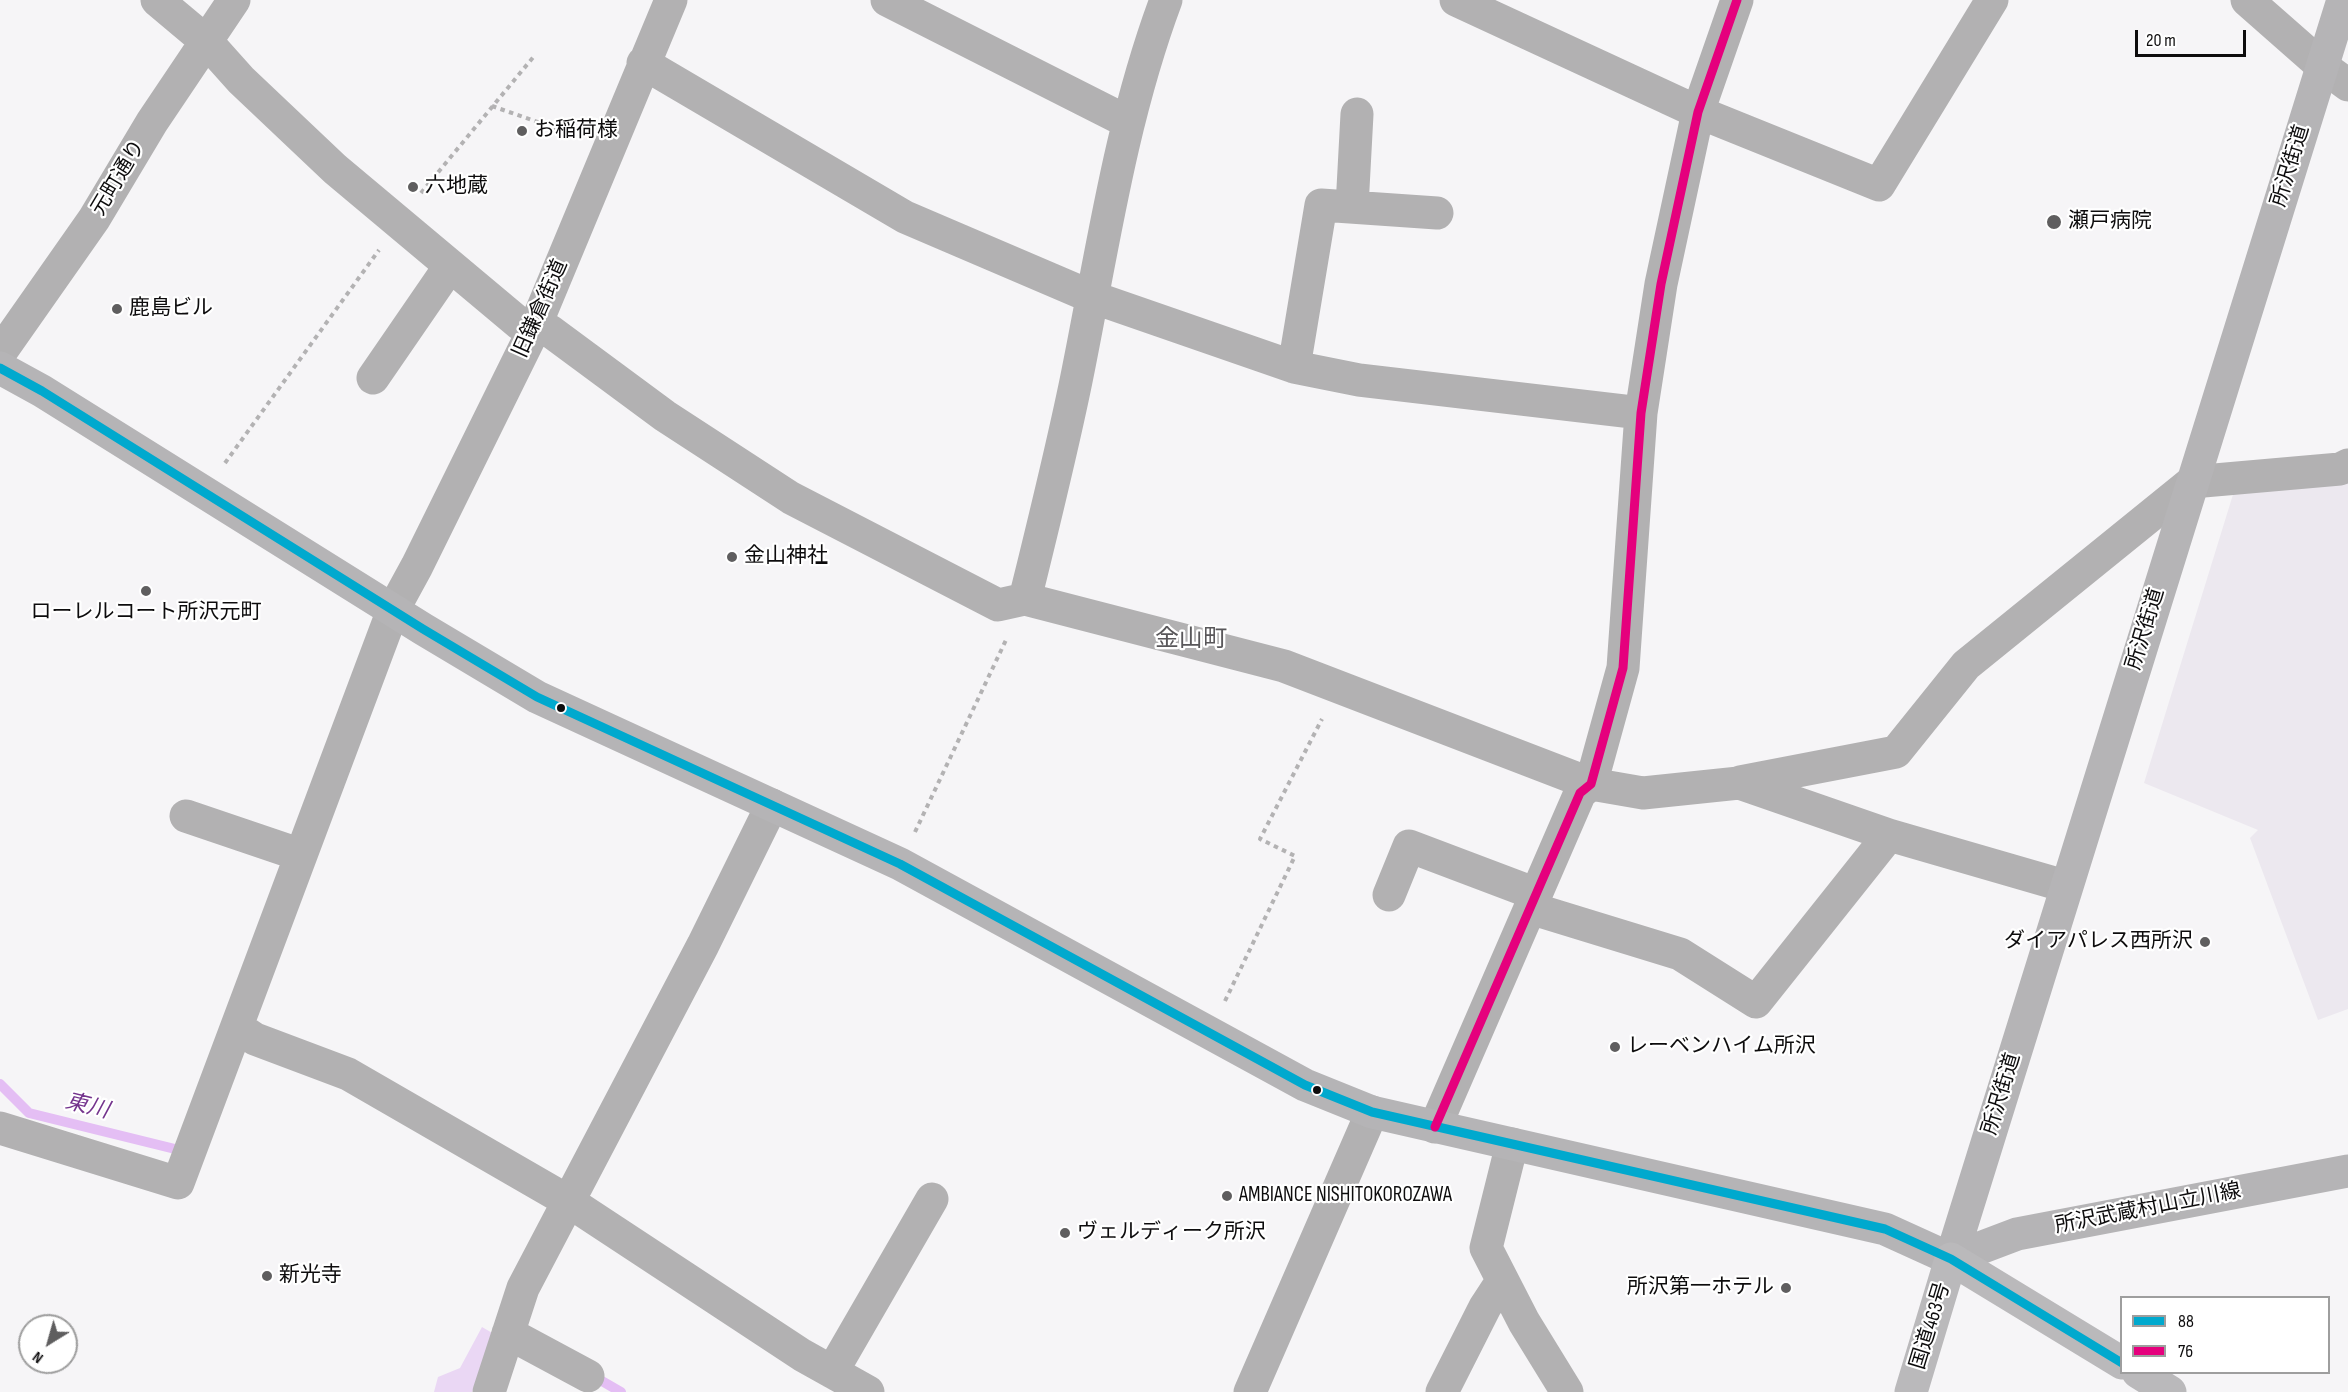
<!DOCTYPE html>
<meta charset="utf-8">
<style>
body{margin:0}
#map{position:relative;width:2348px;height:1392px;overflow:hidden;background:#f6f5f7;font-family:"Sofia Sans Condensed",sans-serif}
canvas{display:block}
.legend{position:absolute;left:2120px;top:1296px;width:210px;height:78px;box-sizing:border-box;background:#fff;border:2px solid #9e9e9e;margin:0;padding:8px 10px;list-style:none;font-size:18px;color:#0d0c0d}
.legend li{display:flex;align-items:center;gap:12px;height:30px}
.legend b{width:30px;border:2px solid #9e9e9e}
.north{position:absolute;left:18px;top:1314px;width:60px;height:60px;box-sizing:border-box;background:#fff;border:2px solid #9e9e9e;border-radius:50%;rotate:217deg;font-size:16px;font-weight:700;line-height:24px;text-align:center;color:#0d0c0d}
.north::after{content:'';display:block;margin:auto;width:21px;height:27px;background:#5f5e5f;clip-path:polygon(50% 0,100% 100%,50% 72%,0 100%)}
.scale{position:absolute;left:2135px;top:30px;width:111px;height:27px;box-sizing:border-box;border:3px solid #0d0c0d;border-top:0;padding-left:8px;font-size:18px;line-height:21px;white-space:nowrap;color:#0d0c0d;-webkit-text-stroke:4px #fff;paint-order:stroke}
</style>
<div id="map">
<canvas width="2348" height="1392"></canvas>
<ul class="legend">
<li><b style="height:8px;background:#00a9ce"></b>88</li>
<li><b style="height:8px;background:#e5007d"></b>76</li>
</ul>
<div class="north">N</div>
<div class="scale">20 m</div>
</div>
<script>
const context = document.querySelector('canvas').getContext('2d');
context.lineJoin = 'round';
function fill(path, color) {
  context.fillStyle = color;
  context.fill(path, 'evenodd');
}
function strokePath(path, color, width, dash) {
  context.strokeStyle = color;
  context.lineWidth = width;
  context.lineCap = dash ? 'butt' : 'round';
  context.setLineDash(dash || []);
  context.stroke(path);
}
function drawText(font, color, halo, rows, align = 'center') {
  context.font = font + ' "Sofia Sans Condensed","Noto Sans JP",sans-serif';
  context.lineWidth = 4.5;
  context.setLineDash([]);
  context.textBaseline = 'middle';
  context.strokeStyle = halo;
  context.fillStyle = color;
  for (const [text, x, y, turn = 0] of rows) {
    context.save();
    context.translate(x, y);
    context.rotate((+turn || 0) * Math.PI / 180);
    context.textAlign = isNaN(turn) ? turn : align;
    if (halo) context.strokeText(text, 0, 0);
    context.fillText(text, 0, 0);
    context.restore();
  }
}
fill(new Path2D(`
 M 2348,476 L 2348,1009 L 2318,1020 L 2250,838 L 2258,830 L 2144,783 L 2235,488 Z`), '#ece8ef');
fill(new Path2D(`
 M 482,1327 L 494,1334 L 472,1392 L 434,1392 L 438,1377 L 460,1368 Z`), '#ead7f4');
strokePath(new Path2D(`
 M 0,1084 L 29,1113 L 175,1149
 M 595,1377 L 621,1392`), '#e4bef4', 10);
strokePath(new Path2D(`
 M 492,106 L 577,136
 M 421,193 L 535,55
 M 225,463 L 379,250
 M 915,832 L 1006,640
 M 1225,1001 L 1295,856 L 1260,839 L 1322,719`), '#b3b2b3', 4, [4.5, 4.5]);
strokePath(new Path2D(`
 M 157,0 L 207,42 L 241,80 L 335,169 L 520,324 L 550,331 L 665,416 L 791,498 L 998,605 L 1025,599 L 1284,666 L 1591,784 L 1643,793 L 1739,783 L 1889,835 L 2065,886
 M 887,0 L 1128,122
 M 1456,0 L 1698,112 L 1879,185 L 1992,0
 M 2247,0 L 2322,66 L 2348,85
 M 643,63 L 905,217 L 1092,297 L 1294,367 L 1359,380 L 1641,413
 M 1352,207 L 1357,114
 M 0,353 L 94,219 L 152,122 L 234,0
 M 1294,367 L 1321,205 L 1437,213
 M 373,378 L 450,266
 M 1025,599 C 1043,526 1061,454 1076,381 C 1102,253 1120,123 1166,0
 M 1740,782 L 1896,752 L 1966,665 L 2192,482 L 2340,469 L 2348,465
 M 186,816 L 301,855
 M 1389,895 L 1409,846 L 1536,894
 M 1530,908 L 1680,954 L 1756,1002 L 1889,835
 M 237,1027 L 255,1039 L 348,1074 L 568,1201 L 802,1355 L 868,1392
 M 1435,1127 L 1580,793 L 1591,784 L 1623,668 L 1641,413 L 1661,284 L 1698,112 L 1737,0
 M 0,1128 L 178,1183 L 393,610 L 417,566 L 534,329 L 671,0
 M 1512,1144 L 1486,1248 L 1524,1322 L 1567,1392
 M 508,1333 L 588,1376
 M 832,1372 L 932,1199
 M 489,1392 L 523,1288 L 703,945 L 772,805
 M 1250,1392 L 1372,1112
 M 1442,1392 L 1485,1307 L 1502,1281`), '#b2b1b2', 33);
strokePath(new Path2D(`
 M 0,368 L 42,391 L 423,629 L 537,697 L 900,864 L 1305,1085 L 1372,1112 L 1885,1229 L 1951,1259
 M 1951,1259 L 2343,0
 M 1951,1259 L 2017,1234 L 2348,1171`), '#b5b4b6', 33);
strokePath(new Path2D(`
 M 2138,1372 L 2170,1392
 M 1911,1392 L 1951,1259 L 2122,1363`), '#bab9bb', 33);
strokePath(new Path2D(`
 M 0,368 L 42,391 L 423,629 L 537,697 L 900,864 L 1305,1085 L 1372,1112 L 1885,1229 L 1951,1259 L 2122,1363`), '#00a9ce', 9);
strokePath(new Path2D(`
 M 1435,1127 L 1580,793 L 1591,784 L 1623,668 L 1641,413 L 1661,284 L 1698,112 L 1737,0`), '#e5007d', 9);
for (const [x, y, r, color] of [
 [522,131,6,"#5f5e5f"],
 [413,187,6,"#5f5e5f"],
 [2054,222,8,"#5f5e5f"],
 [117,309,6,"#5f5e5f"],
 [732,557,6,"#5f5e5f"],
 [146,591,6,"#5f5e5f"],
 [561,708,5,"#0d0c0d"],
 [2205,942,6,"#5f5e5f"],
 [1615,1047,6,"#5f5e5f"],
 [1317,1090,5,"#0d0c0d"],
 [1227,1196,6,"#5f5e5f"],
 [1065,1233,6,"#5f5e5f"],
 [267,1276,6,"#5f5e5f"],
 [1786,1288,6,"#5f5e5f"]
]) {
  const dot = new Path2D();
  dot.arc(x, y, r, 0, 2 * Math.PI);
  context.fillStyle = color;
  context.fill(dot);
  strokePath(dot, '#fff', 2);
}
drawText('21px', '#0d0c0d', '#fff', [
 ["お稲荷様",534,131],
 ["六地蔵",425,187],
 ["瀬戸病院",2068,222],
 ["鹿島ビル",129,309],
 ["金山神社",744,557],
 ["ローレルコート所沢元町",146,613,"center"],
 ["ダイアパレス西所沢",2193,942,"right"],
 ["レーベンハイム所沢",1627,1047],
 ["AMBIANCE NISHITOKOROZAWA",1239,1196],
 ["ヴェルディーク所沢",1077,1233],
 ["新光寺",279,1276],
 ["所沢第一ホテル",1774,1288,"right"]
], 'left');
drawText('21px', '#0d0c0d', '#fff', [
 ["所沢街道",2291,166,-73],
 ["元町通り",119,178,-59],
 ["旧鎌倉街道",541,309,-66],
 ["所沢街道",2146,629,-73],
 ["所沢街道",2002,1094,-73],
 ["所沢武蔵村山立川線",2148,1209,-11],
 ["国道463号",1931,1326,-73]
]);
drawText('italic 22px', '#74348d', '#fff', [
 ["東川",87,1107,14]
]);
drawText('24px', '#59575a', '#fff', [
 ["金山町",1191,640]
]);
</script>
